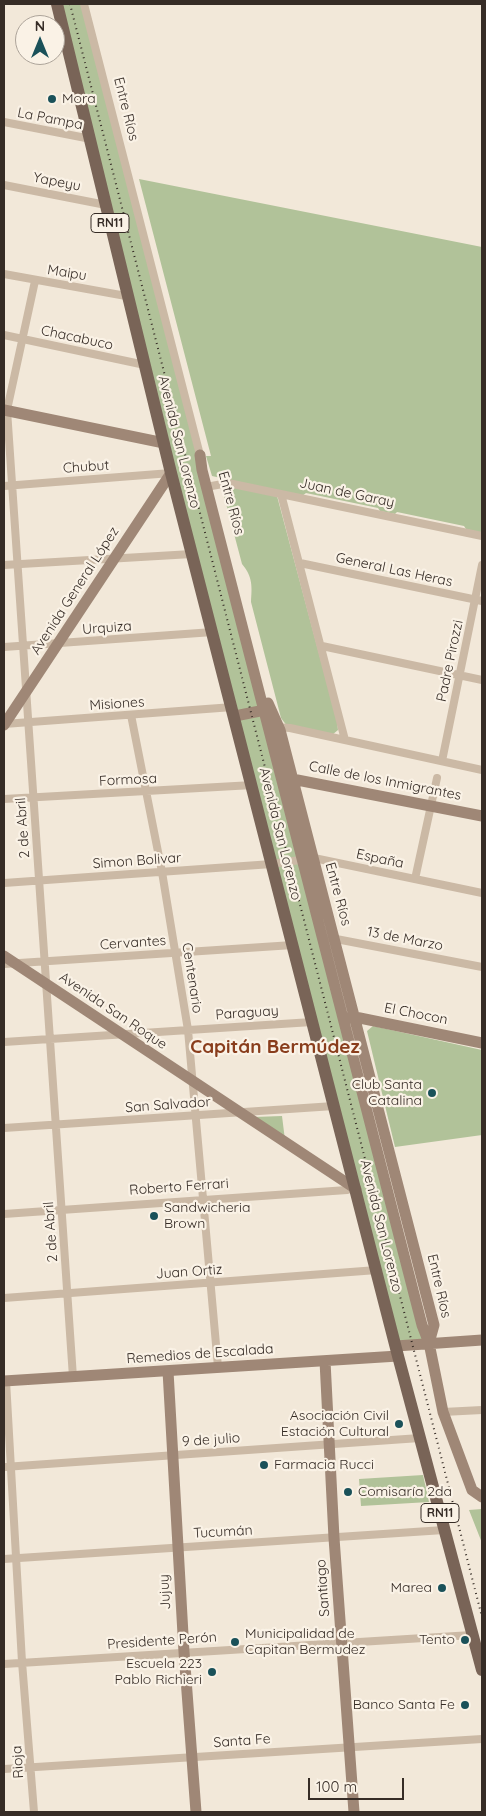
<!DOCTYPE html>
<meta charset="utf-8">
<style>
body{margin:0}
#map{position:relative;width:486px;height:1816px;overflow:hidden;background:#f2e8d9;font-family:Quicksand,sans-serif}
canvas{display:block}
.frame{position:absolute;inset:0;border:5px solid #362c26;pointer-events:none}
.north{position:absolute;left:15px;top:15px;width:50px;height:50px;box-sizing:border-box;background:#faf2e6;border:1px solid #aca399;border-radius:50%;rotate:0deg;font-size:14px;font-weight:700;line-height:20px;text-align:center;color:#362c26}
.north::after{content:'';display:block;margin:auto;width:18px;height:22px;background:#1a5159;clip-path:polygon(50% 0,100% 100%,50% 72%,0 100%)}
.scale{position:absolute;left:308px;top:1778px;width:96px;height:22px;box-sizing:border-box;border:2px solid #362c26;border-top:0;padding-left:6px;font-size:15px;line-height:18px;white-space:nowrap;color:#362c26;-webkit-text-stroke:4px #faf2e6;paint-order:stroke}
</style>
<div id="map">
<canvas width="486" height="1816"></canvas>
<div class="frame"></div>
<div class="north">N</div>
<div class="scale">100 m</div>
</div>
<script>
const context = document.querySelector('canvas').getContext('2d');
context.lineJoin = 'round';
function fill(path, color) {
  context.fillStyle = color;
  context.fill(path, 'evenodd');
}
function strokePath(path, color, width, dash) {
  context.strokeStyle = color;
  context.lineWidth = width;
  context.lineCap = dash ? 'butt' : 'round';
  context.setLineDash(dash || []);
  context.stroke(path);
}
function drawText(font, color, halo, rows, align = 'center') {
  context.font = font + ' Quicksand,sans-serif';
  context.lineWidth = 4.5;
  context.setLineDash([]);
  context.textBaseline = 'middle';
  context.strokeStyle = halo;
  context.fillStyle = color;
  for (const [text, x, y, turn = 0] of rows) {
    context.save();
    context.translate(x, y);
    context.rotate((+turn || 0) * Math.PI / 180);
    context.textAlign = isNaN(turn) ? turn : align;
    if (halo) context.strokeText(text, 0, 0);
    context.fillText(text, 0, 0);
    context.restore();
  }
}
fill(new Path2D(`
 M 57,4 L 84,4 L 429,1343 L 396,1346 Z
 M 139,179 L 482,247 L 482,533 L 466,529 L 464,526 L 397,512 L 395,514 L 380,511 L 378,508 L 306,493 L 302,496 L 212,476 L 206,456 L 211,456 Z
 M 230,486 L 277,496 L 337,721 L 338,730 L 332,735 L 287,726 L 281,718 L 251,602 C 252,587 253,577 242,564 L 223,492 L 225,488 Z
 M 373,1026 L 482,1050 L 482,1135 L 395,1147 L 367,1031 Z
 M 282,1116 L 285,1140 L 254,1117 Z
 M 423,1475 L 429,1502 L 361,1506 L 359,1479 Z
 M 482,1509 L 482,1543 L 469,1510 Z`), '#b1c299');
strokePath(new Path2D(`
 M 84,4 L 200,455
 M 4,122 L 91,139
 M 4,185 L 106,205
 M 4,274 L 126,296
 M 35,281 L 7,410 L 73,1377
 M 4,335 L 145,365
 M 4,486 L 171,473
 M 206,487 L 228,483 L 482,536
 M 281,494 L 345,740
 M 300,563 L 482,601
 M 4,565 L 192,554
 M 322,646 L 482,680
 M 4,647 L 213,632
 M 131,715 L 162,872 L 188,1030 L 218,1367
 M 4,724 L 233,707
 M 276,727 L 290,728 L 482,770
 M 442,761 L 482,565
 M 4,799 L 253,785
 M 415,879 L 437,778
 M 4,883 L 272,864 L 314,858 L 482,893
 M 331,938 L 482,967
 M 4,964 L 293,945
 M 4,1042 L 312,1022
 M 4,1128 L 334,1106
 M 4,1214 L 347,1190
 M 4,1298 L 377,1270
 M 6,1381 L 22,1662 L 34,1812
 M 443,1412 L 482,1410
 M 4,1467 L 420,1438
 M 4,1559 L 444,1530
 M 4,1664 L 472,1635
 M 4,1769 L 482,1739`), '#cbb9a5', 8);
strokePath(new Path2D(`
 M 4,410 L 164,443
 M 200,455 L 202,470 L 422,1325 L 429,1343 L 443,1412 L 472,1490 L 482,1497
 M 268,703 L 280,730 L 434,1325 L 429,1343
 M 235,716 L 270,709
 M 4,725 L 171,473
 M 287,778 L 482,816
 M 4,956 L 356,1189
 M 348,1018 L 355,1017 L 482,1043
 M 396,1346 L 482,1340
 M 325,1361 L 334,1538 L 354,1812
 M 168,1371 L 184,1652 L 196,1812
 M 4,1381 L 398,1356`), '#9f8776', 11);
strokePath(new Path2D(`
 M 57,4 L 171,473 L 398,1356 L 482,1670`), '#796457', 12);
strokePath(new Path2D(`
 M 70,4 L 482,1617`), '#362c26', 2, [1, 4]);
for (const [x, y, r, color] of [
 [52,99,5,"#1a5159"],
 [432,1093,5,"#1a5159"],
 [154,1216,5,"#1a5159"],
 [399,1424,5,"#1a5159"],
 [264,1465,5,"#1a5159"],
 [348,1492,5,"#1a5159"],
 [442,1588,5,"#1a5159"],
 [465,1640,5,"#1a5159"],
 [235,1642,5,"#1a5159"],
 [212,1672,5,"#1a5159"],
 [465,1705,5,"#1a5159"]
]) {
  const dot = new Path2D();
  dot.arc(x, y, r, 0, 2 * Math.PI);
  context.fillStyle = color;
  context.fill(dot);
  strokePath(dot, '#faf2e6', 2);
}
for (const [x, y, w] of [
 [110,223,38],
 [440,1513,38]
]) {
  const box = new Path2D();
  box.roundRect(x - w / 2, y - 9.5, w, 19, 4);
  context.fillStyle = '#faf2e6';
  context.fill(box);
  strokePath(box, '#362c26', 1);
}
drawText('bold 12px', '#362c26', null, [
 ["RN11",110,223],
 ["RN11",440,1513]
]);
drawText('14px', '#362c26', '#faf2e6', [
 ["Mora",62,99,"left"],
 ["Club Santa",422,1085],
 ["Catalina",422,1101],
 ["Sandwicheria",164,1208,"left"],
 ["Brown",164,1224,"left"],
 ["Asociación Civil",389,1416],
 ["Estación Cultural",389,1432],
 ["Farmacia Rucci",274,1465,"left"],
 ["Comisaría 2da",358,1492,"left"],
 ["Marea",432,1588],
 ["Municipalidad de",245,1634,"left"],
 ["Capitan Bermudez",245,1650,"left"],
 ["Tento",455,1640],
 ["Escuela 223",202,1664],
 ["Pablo Richieri",202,1680],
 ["Banco Santa Fe",455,1705]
], 'right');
drawText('14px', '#362c26', '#faf2e6', [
 ["Entre Ríos",126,109,76],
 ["La Pampa",50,119,11],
 ["Yapeyu",57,182,11],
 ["Maipu",67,273,9],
 ["Chacabuco",77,338,12],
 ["Avenida San Lorenzo",179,442,76],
 ["Chubut",86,467,-4],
 ["Juan de Garay",347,493,12],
 ["Entre Ríos",231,503,75],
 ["General Las Heras",394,570,12],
 ["Avenida General López",75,591,-57],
 ["Urquiza",107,628,-4],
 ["Padre Pirozzi",450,661,-78],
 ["Misiones",117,704,-4],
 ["Formosa",128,780,-3],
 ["Calle de los Inmigrantes",385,781,11],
 ["2 de Abril",23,828,-94],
 ["Avenida San Lorenzo",280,834,76],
 ["España",380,859,12],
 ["Simon Bolivar",137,861,-4],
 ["Entre Ríos",338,894,75],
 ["13 de Marzo",405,939,11],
 ["Cervantes",133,943,-4],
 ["Centenario",192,978,81],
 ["Avenida San Roque",113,1011,34],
 ["Paraguay",247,1013,-4],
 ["El Chocon",416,1014,11],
 ["San Salvador",168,1105,-4],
 ["Roberto Ferrari",179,1187,-4],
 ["Avenida San Lorenzo",381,1226,76],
 ["2 de Abril",51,1232,-94],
 ["Juan Ortiz",189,1272,-4],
 ["Entre Ríos",439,1286,77],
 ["Remedios de Escalada",200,1354,-4],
 ["9 de julio",211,1440,-4],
 ["Tucumán",223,1532,-3],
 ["Santiago",323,1588,-94],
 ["Jujuy",165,1592,-93],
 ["Presidente Perón",162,1641,-4],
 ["Santa Fe",242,1741,-4],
 ["Rioja",18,1762,-94]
]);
drawText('bold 19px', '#893d1c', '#faf2e6', [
 ["Capitán Bermúdez",275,1047]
]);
</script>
